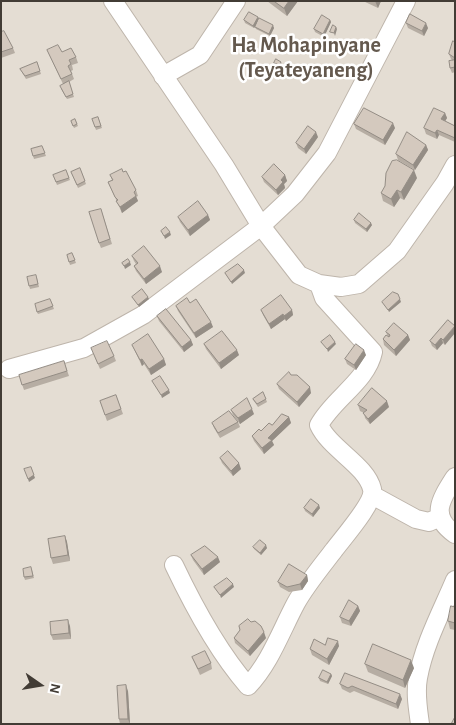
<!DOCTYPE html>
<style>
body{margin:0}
#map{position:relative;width:456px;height:725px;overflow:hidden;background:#f0ece5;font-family:"Alegreya Sans",sans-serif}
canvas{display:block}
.frame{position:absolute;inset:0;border:2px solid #423c35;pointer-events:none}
.north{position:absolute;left:15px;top:660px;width:50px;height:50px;-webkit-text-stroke:4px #fff;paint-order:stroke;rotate:103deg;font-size:14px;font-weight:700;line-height:20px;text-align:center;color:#423c35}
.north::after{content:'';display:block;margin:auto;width:18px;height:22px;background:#423c35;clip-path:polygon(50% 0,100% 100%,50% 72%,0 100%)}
</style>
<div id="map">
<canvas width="456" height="725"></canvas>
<div class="frame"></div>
<div class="north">N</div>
</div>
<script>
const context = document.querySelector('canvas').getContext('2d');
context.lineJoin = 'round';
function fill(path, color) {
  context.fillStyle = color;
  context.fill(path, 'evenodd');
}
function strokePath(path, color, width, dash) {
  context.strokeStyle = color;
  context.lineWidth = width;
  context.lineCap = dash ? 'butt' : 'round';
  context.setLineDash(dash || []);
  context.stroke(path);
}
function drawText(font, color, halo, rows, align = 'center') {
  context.font = font + ' "Alegreya Sans",sans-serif';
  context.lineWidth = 5;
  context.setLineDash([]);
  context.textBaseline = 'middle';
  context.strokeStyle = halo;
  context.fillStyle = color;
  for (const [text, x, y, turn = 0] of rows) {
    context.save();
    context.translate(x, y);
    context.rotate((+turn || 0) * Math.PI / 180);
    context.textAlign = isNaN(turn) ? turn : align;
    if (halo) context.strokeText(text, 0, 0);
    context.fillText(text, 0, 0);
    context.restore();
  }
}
fill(new Path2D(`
 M 1,1 L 455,1 L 455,724 L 1,724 Z`), '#e4ddd3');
const minor = new Path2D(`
 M 113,1 L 224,165 L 261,226 L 299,275 L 319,284 L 341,287 L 359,284 L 397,251 L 445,183 L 455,165
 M 163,76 L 200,55 L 236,1
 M 9,369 L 84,348 L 143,315 L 261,226 L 295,194 L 327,153 L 406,1
 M 455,477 C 441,499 429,516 455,534
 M 372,495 L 416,519 L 429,522 L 440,517
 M 174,565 C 193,605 219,653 248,686 C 270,663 281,631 296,603 C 306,585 321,567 334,550 C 342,539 375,502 372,489 C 366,465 330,449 319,425 C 333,399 367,381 373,352 L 324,298 L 319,284
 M 420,724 C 418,709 415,693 418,678 C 424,644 442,611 455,580`);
strokePath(minor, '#beb5ab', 20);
strokePath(minor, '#fff', 18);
fill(new Path2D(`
 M 267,1 L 298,1 L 287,16 Z
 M 363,1 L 381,1 L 378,8 Z
 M 259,19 L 274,28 L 270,36 L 256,29 L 255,27 L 254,28 L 245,23 L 244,20 Z
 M 330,20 L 331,22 L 324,37 L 315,32 L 314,29 Z
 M 406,23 L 428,28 L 424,36 L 408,28 Z
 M 1,32 L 13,48 L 15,53 L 1,58 Z
 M 455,42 L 455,72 L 452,73 L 450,68 L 452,60 L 451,59 L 449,54 Z
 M 47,50 L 62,52 L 76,57 L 78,63 L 72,65 L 73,70 L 71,71 L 74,79 L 69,82 L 74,97 L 67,99 L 61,89 L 63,84 Z
 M 37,62 L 41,74 L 26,79 L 20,69 Z
 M 281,62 L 282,64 L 280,68 L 275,65 L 274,63 Z
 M 445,113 L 447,118 L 445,121 L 455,126 L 455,142 L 439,135 L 437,139 L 426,134 L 424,128 Z
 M 98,117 L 102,128 L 96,130 L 92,119 Z
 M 75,119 L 78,126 L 74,128 L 71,121 Z
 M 354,124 L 395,128 L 385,145 L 356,129 Z
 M 318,137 L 306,154 L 298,148 L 296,143 Z
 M 426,145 L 428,150 L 415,170 L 398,160 L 396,154 Z
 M 42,146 L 46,156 L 34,159 L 31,149 Z
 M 80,168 L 86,184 L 78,188 L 71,172 Z
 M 66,170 L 70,180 L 57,185 L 53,175 Z
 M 110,175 L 136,190 L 138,196 L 136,197 L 138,201 L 122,213 L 108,182 L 112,180 Z
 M 285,175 L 287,181 L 284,184 L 285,188 L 278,195 L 264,182 L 262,177 Z
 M 417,178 L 404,200 L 400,198 L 394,207 L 383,201 L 381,193 Z
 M 101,209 L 112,244 L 101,248 L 99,243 Z
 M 208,215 L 210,220 L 190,236 L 180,222 L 178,217 Z
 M 354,220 L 372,225 L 367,232 L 355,223 Z
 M 72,253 L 76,263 L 70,265 L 67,255 Z
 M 132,256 L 162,272 L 146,284 L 136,271 L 134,266 L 136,264 L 134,261 Z
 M 27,277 L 37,278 L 39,287 L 30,289 Z
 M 50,299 L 54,309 L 38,314 L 37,312 Z
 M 190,303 L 213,327 L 196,338 L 178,311 L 176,306 Z
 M 261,310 L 292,310 L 293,315 L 286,321 L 285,319 L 271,329 L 263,315 Z
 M 157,316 L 191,340 L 193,345 L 184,352 L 159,321 Z
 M 448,320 L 445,345 L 443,343 L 437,350 L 432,346 L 430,341 Z
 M 386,332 L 408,335 L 410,340 L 396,356 L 384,345 L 383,339 L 388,337 Z
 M 204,344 L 239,355 L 221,369 L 206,349 Z
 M 132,345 L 164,359 L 166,365 L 151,375 L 144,364 L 142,366 Z
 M 91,348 L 114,356 L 116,361 L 100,369 Z
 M 366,355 L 356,370 L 347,364 L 345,359 Z
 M 64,361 L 69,376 L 24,390 L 19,375 Z
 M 291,375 L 311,393 L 299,407 L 279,389 L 277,384 Z
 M 263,392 L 267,402 L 258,407 L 254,401 L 253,399 Z
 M 116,395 L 123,414 L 107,421 L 100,401 Z
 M 358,405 L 389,407 L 370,424 L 365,418 L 364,413 L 360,411 Z
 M 231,410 L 254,414 L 240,424 L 233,415 Z
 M 289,417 L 291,423 L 272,441 L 274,445 L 264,454 L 254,441 L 252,436 L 272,425 Z
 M 238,422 L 240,427 L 220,438 L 214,428 L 212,423 Z
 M 220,458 L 241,469 L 233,476 L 222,463 Z
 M 304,508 L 320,508 L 313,517 L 305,511 Z
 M 65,536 L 67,542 L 70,561 L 53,564 L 51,558 Z
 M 253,547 L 267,548 L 261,555 L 254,549 Z
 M 191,555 L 220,562 L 204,575 L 193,560 Z
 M 32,570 L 34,578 L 25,580 L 24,577 Z
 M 307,575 L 308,581 L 302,590 L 289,592 L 280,587 L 278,582 Z
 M 358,606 L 360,611 L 351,626 L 342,623 L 340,617 Z
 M 455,607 L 455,630 L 450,629 L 448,621 Z
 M 70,626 L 71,639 L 53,640 L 51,635 Z
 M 234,638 L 266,638 L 250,656 L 235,643 Z
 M 325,645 L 339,646 L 329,665 L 312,655 L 310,649 Z
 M 192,657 L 211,663 L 212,669 L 200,675 Z
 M 365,664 L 414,668 L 405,688 L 368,672 Z
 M 345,673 L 402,699 L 398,709 L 354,691 L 350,693 L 342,689 L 340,684 Z
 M 331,674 L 332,676 L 328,684 L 320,681 L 319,678 Z
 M 128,691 L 130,724 L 120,724 L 119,719 Z`), '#b6ada3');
fill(new Path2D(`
 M 289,1 L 298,1 L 287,16 L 284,8 Z
 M 375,1 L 381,1 L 378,8 Z
 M 258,17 L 259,20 L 254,28 L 253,26 Z
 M 330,20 L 331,22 L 324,37 L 323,34 Z
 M 426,23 L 428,28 L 424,36 L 422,31 Z
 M 273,25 L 274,28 L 270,36 L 269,34 Z
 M 336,27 L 337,29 L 335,36 L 334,33 Z
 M 445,113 L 447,118 L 443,125 L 441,119 Z
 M 393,123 L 395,128 L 385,145 L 383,140 Z
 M 437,130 L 439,135 L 437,139 L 435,133 Z
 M 316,132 L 318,137 L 306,154 L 304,149 Z
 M 426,145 L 428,150 L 415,170 L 413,165 Z
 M 414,170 L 417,178 L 404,200 L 401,192 Z
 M 285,175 L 287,181 L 284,184 L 285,188 L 278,195 L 276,190 L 281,180 Z
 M 397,190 L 400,198 L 394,207 L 391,199 Z
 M 136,196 L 138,201 L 122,213 L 120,207 Z
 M 208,215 L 210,220 L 190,236 L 188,230 Z
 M 371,223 L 372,225 L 367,232 L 366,229 Z
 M 170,232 L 171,235 L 165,239 L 164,236 Z
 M 130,262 L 131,265 L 125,269 L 124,266 Z
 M 160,266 L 162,272 L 146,284 L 144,279 Z
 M 244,270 L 245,273 L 232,284 L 231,282 Z
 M 148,297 L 149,299 L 139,307 L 138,305 Z
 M 400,299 L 401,302 L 389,312 L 388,310 Z
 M 292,310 L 293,315 L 286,321 L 284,316 Z
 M 283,314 L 285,319 L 271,329 L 269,324 Z
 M 211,322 L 213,327 L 196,338 L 194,333 Z
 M 455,326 L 455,333 L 445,345 L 443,340 Z
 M 408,335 L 410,340 L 396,356 L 394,350 Z
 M 441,338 L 443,343 L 437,350 L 435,345 Z
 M 191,340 L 193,345 L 184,352 L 182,347 Z
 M 335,342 L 336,344 L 328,352 L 327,349 Z
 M 237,350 L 239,355 L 221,369 L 219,363 Z
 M 364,350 L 366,355 L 356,370 L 354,365 Z
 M 142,359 L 144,364 L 142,366 L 140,360 Z
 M 164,359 L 166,365 L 151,375 L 149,369 Z
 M 310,387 L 311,393 L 299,407 L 297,402 Z
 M 169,390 L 170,393 L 162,398 L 161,395 Z
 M 387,401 L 389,407 L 370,424 L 368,419 Z
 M 252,409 L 254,414 L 240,424 L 238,418 Z
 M 289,417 L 291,423 L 272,441 L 274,445 L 264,454 L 262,448 L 268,438 Z
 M 239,463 L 241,469 L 233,476 L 231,471 Z
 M 31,467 L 35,478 L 29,482 L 28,479 Z
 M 319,505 L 320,508 L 313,517 L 312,514 Z
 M 65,536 L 67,542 L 70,561 L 68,555 Z
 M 266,545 L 267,548 L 261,555 L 260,553 Z
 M 218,557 L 220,562 L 204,575 L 202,569 Z
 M 307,575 L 308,581 L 302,590 L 300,584 Z
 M 233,584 L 234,587 L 221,598 L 220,595 Z
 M 358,606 L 360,611 L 351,626 L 349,621 Z
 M 68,620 L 70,626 L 71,639 L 69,633 Z
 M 264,632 L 266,638 L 250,656 L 248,651 Z
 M 338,641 L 339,646 L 329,665 L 327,659 Z
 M 411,660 L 414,668 L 405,688 L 403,680 Z
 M 331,674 L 332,676 L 328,684 L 327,682 Z
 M 126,685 L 128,691 L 130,724 L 128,719 Z
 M 400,694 L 402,699 L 398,709 L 396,704 Z`), '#948d85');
const building = new Path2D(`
 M 274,1 L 289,1 L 284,8 Z
 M 249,12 L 258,17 L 253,26 L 244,20 Z
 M 410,14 L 426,23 L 422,31 L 406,23 Z
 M 322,15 L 330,20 L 323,34 L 314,29 Z
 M 259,18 L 273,25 L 269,34 L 255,27 Z
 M 333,25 L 336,27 L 334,33 L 330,32 Z
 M 4,31 L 13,48 L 1,52 L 1,32 Z
 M 453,41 L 455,42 L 455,58 L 449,54 Z
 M 58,45 L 62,52 L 71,48 L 76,57 L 69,60 L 71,64 L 68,66 L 72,74 L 61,79 L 47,50 Z
 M 276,59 L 281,62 L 279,65 L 274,63 Z
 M 455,60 L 455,67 L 450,68 L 449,61 Z
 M 37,62 L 40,71 L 25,76 L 20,69 Z
 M 69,81 L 73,94 L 66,97 L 60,86 Z
 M 364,108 L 393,123 L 383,140 L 354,124 Z
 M 434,108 L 445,113 L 441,119 L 455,126 L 455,138 L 437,130 L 435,133 L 424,128 Z
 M 98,117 L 101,126 L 95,127 L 92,119 Z
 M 75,119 L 77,124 L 73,126 L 71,121 Z
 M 308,126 L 316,132 L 304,149 L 296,143 Z
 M 407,132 L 426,145 L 413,165 L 396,154 Z
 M 42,146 L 45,153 L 33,156 L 31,149 Z
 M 397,160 L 414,170 L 401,192 L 397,190 L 391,199 L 381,193 L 385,186 L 386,173 L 392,161 Z
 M 274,164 L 285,175 L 281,180 L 283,182 L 276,190 L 262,177 Z
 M 80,168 L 85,181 L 77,185 L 71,172 Z
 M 122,169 L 123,172 L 126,171 L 136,190 L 134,192 L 136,196 L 120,207 L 116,201 L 118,200 L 115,197 L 108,182 L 113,180 L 110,175 Z
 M 66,170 L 69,178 L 56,182 L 53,175 Z
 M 198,201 L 208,215 L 188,230 L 178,217 Z
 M 101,209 L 110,239 L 99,243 L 89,212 Z
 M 359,213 L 371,223 L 366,229 L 354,220 Z
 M 166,227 L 170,232 L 164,236 L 161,231 Z
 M 144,246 L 160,266 L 144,279 L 134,266 L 138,263 L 132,256 Z
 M 72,253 L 75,260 L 69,262 L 67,255 Z
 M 128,259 L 130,262 L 124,266 L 122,263 Z
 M 238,264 L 244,270 L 231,282 L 225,273 Z
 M 36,275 L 38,284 L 29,286 L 27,277 Z
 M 142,289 L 148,297 L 138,305 L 132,297 Z
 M 393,292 L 398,294 L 400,299 L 388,310 L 382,302 Z
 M 281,295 L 292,310 L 284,316 L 283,314 L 269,324 L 261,310 Z
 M 187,298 L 190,303 L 196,299 L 211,322 L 194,333 L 176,306 Z
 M 50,299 L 53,306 L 37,312 L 35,304 Z
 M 166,309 L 191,340 L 182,347 L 157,316 Z
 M 448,320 L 455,326 L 443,340 L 441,338 L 435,345 L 430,341 Z
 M 394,323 L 408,335 L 394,350 L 383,339 L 386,335 L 389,337 L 390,335 L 386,332 Z
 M 222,331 L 237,350 L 219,363 L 204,344 Z
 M 148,334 L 164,359 L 149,369 L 142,359 L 140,360 L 132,345 Z
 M 330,335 L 335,342 L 327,349 L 321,342 Z
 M 107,341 L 114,356 L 98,364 L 91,348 Z
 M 356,344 L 364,350 L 354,365 L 345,359 Z
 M 64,361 L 67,371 L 22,385 L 19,375 Z
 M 289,372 L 291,375 L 297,375 L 310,387 L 297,402 L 277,384 Z
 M 160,376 L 169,390 L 161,395 L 152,381 Z
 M 372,388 L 387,401 L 368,419 L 363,413 L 367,410 L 358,405 Z
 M 263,392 L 266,399 L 257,404 L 253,399 Z
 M 116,395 L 121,409 L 105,415 L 100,401 Z
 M 247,398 L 252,409 L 238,418 L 231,410 Z
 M 229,411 L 238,422 L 218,433 L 212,423 Z
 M 282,414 L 289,417 L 268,438 L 272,440 L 262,448 L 252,436 L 259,429 L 261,431 L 269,423 L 272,425 Z
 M 228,451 L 239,463 L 231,471 L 220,458 Z
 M 31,467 L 34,475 L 28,479 L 24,469 Z
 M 311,499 L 319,505 L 312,514 L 304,508 Z
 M 65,536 L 68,555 L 51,558 L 48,539 Z
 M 260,540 L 266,545 L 260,553 L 253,547 Z
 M 205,546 L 218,557 L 202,569 L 191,555 Z
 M 289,564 L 307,575 L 300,584 L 287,587 L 278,582 Z
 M 31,567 L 33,576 L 24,577 L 23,569 Z
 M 227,578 L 233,584 L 220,595 L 214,587 Z
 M 349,600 L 358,606 L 349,621 L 340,617 Z
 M 451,606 L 455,607 L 455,623 L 448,621 Z
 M 248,619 L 251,622 L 255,621 L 261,626 L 264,632 L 248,651 L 234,638 L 240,630 L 239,626 Z
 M 68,620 L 69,633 L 51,635 L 50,622 Z
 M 328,638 L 338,641 L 327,659 L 310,649 L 314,639 L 325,645 Z
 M 373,644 L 411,660 L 403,680 L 365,664 Z
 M 205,651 L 211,663 L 198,669 L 192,657 Z
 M 323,670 L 331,674 L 327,682 L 319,678 Z
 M 345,673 L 400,694 L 396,704 L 352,686 L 348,688 L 340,684 Z
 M 126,685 L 128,719 L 119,719 L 117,686 Z
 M 455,717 L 455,724 L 454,724 L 452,723 Z`);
fill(building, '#d4c9be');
strokePath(building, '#948d85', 1);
drawText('bold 22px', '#64594e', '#fff', [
 ["Ha Mohapinyane",306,45],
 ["(Teyateyaneng)",306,70]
]);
</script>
